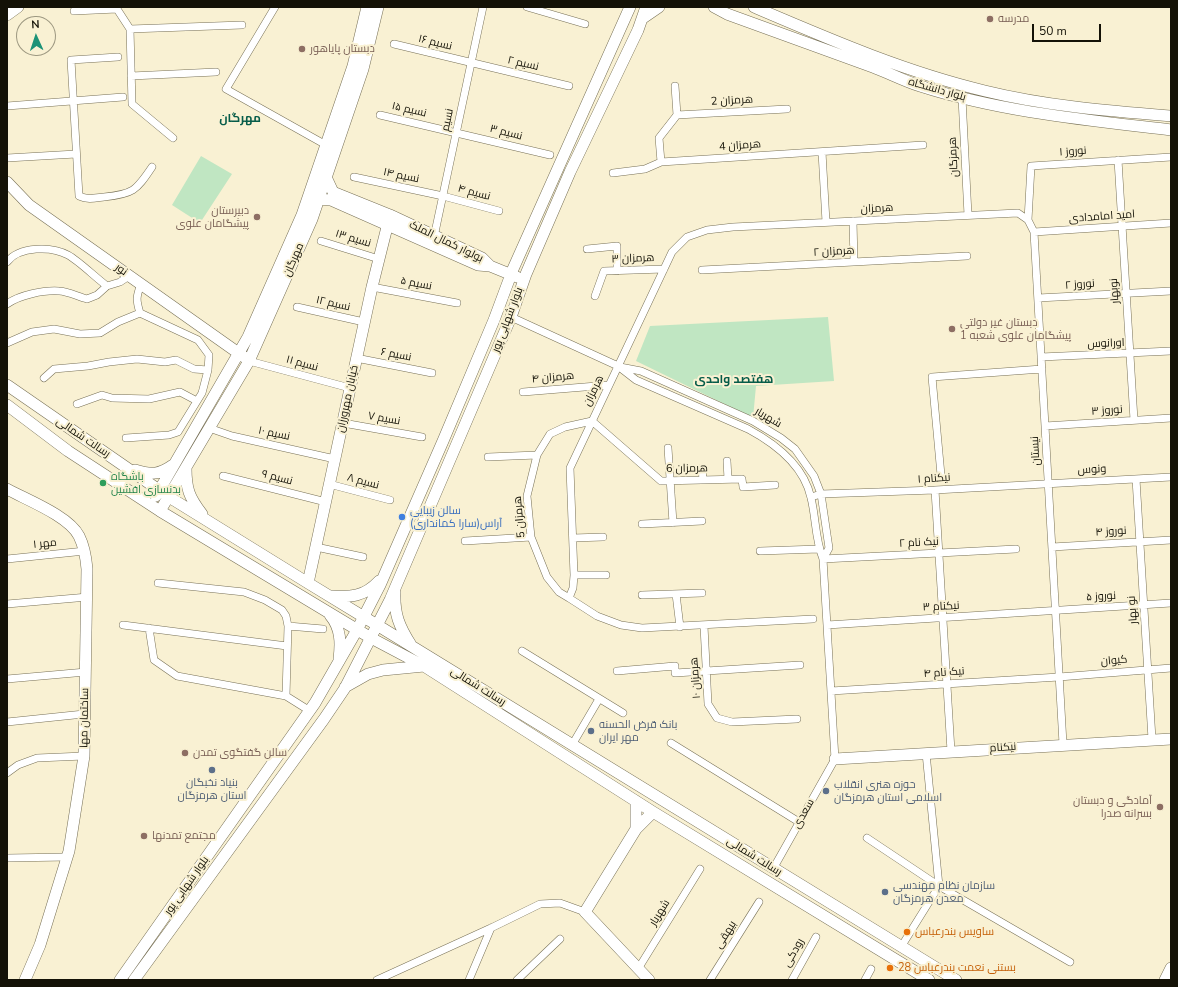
<!DOCTYPE html>
<meta charset="utf-8">
<style>
body{margin:0}
#map{position:relative;width:1178px;height:987px;overflow:hidden;background:#f9f1d3;font-family:"Nunito Sans",sans-serif}
canvas{display:block}
.frame{position:absolute;inset:0;border:8px solid #141207;pointer-events:none}
.north{position:absolute;left:16px;top:16px;width:40px;height:40px;box-sizing:border-box;background:#f9f1d3;border:1px solid #9d9881;border-radius:50%;rotate:357deg;font-size:11px;font-weight:700;line-height:16px;text-align:center;color:#141207}
.north::after{content:'';display:block;margin:auto;width:14px;height:18px;background:#1d9377;clip-path:polygon(50% 0,100% 100%,50% 72%,0 100%)}
.scale{position:absolute;left:1032px;top:24px;width:69px;height:18px;box-sizing:border-box;border:2px solid #141207;border-top:0;padding-left:5px;font-size:12px;line-height:14px;white-space:nowrap;color:#141207;-webkit-text-stroke:3px #f9f1d3;paint-order:stroke}
</style>
<div id="map">
<canvas width="1178" height="987"></canvas>
<div class="frame"></div>
<div class="north">N</div>
<div class="scale">50 m</div>
</div>
<script>
const context = document.querySelector('canvas').getContext('2d');
context.lineJoin = 'round';
function fill(path, color) {
  context.fillStyle = color;
  context.fill(path, 'evenodd');
}
function strokePath(path, color, width, dash) {
  context.strokeStyle = color;
  context.lineWidth = width;
  context.lineCap = dash ? 'butt' : 'round';
  context.setLineDash(dash || []);
  context.stroke(path);
}
function drawText(font, color, halo, rows, align = 'center') {
  context.font = font + ' "Nunito Sans",Cairo,sans-serif';
  context.lineWidth = 4;
  context.setLineDash([]);
  context.textBaseline = 'middle';
  context.strokeStyle = halo;
  context.fillStyle = color;
  for (const [text, x, y, turn = 0] of rows) {
    context.save();
    context.translate(x, y);
    context.rotate((+turn || 0) * Math.PI / 180);
    context.textAlign = isNaN(turn) ? turn : align;
    if (halo) context.strokeText(text, 0, 0);
    context.fillText(text, 0, 0);
    context.restore();
  }
}
fill(new Path2D(`
 M 201,156 L 232,174 L 200,223 L 172,205 Z
 M 828,317 L 834,381 L 756,386 L 753,418 L 636,361 L 650,326 Z`), '#c0e6c2');
const street = new Path2D(`
 M 275,7 L 226,89 L 326,145
 M 527,7 L 585,24
 M 117,9 L 130,29 L 242,25
 M 74,11 L 117,9 L 117,7
 M 130,29 L 132,104 L 173,138
 M 394,44 L 569,86
 M 118,57 L 71,60 L 79,196 C 88,200 95,198 104,197 C 133,194 136,191 152,167
 M 131,76 L 216,72
 M 962,98 L 968,215
 M 7,106 L 123,97
 M 380,115 L 550,155
 M 677,115 L 787,109
 M 822,152 L 826,222
 M 7,158 L 76,154
 M 1118,160 L 1134,420
 M 661,162 L 659,138 L 677,115 L 675,86
 M 613,173 L 645,169 L 661,162 L 923,145
 M 354,177 L 443,196 L 499,211
 M 1028,220 L 1031,166 L 1171,157
 M 853,221 L 854,262
 M 1034,232 L 1171,223
 M 434,237 L 483,7
 M 321,241 L 379,259
 M 587,249 L 617,246 L 617,271
 M 7,262 C 19,246 52,246 68,255 C 79,261 96,278 107,286
 M 702,270 L 967,256
 M 372,287 L 457,303
 M 595,296 L 604,271 L 664,269
 M 1038,298 L 1171,291
 M 7,304 C 19,295 44,290 59,291 C 67,291 79,297 87,299 L 97,295 L 107,286 L 120,282 L 129,276
 M 297,307 L 364,322
 M 511,317 L 618,366 L 636,380 L 748,429 C 776,444 804,465 811,498 C 816,518 815,539 823,559 L 835,759 L 773,869
 M 7,343 L 32,332 L 54,329 L 80,334 L 100,333 L 118,322 L 140,313
 M 1041,357 L 1171,351
 M 356,358 L 432,373
 M 249,361 L 350,388
 M 620,367 L 641,371 L 753,421 L 781,438 L 795,449 L 814,476 L 821,494 L 829,548 L 823,559
 M 44,378 L 54,369 L 88,366 L 109,362 L 137,359 L 165,362 L 176,360 L 194,369 L 208,370
 M 523,392 L 609,385
 M 77,404 L 102,395 L 112,398 L 149,399 L 180,392 L 197,401
 M 343,423 L 422,437
 M 1045,426 L 1171,418
 M 209,428 L 232,436 L 335,459
 M 126,438 L 169,435 L 178,432 L 202,393 L 208,370 L 209,355 L 198,340 L 140,313 C 136,300 136,297 141,284
 M 668,448 L 673,523
 M 488,457 L 537,455
 M 727,461 L 728,479
 M 702,468 L 703,480
 M 941,475 L 932,377 L 1042,369
 M 223,476 L 326,502
 M 1136,479 L 1152,739
 M 329,484 L 390,500
 M 935,490 L 951,751
 M 811,497 L 821,494 L 935,490 L 1171,477
 M 642,524 L 702,521
 M 573,538 L 603,537
 M 465,541 L 531,537
 M 316,547 L 363,557
 M 1052,547 L 1171,540
 M 760,551 L 819,549
 M 7,559 L 85,551
 M 823,559 L 1016,549
 M 574,575 L 606,575
 M 158,583 L 244,592 L 265,600 L 282,610 L 286,616 L 288,626 L 286,696
 M 676,594 L 680,627
 M 642,595 L 702,593
 M 569,598 L 559,592 L 547,577 L 531,537 L 527,496 L 537,455 L 550,434 L 565,427 L 592,421 L 661,481 L 742,479 L 743,487 L 775,485
 M 7,604 L 88,597
 M 813,619 L 642,628 L 621,625 L 597,616 L 569,598 L 573,588 L 574,575 L 570,468 L 672,252 L 687,237 L 707,230 L 733,227 L 1018,213 L 1028,220 L 1034,232 L 1063,744
 M 123,625 L 287,646
 M 827,625 L 1171,603
 M 288,626 L 323,629
 M 704,626 L 708,704 L 717,718 L 732,722 L 797,719
 M 149,628 L 154,660 L 177,676 L 286,696 L 310,711
 M 522,651 L 623,713
 M 617,671 L 675,666 L 675,673 L 800,665
 M 7,679 L 86,672
 M 831,691 L 1059,677 L 1171,668
 M 7,722 L 84,714
 M 671,743 L 799,822
 M 572,745 L 599,699
 M 7,773 L 18,765 L 37,758 L 84,756
 M 867,838 L 939,886 L 1070,962
 M 7,858 L 67,857
 M 901,947 L 939,886 L 926,753
 M 638,969 L 700,869
 M 377,980 L 491,928 L 540,904 L 560,903 L 585,912
 M 469,980 L 491,928
 M 517,980 L 560,939
 M 710,980 L 759,902
 M 792,980 L 816,937
 M 865,980 L 871,969`);
const secondary = new Path2D(`
 M 714,7 L 727,14 C 776,32 824,49 873,67 C 889,73 904,81 920,86 C 1001,112 1087,120 1171,130
 M 754,7 C 829,39 905,72 985,91 C 1046,106 1109,111 1171,116
 M 7,15 L 18,7
 M 643,18 L 659,7
 M 326,177 L 333,192 L 390,215 L 482,258 L 490,266 L 517,277
 M 7,182 L 29,205 L 244,357
 M 319,199 L 331,200 L 478,265 L 490,266
 M 7,385 L 169,497 L 308,583 L 377,625 L 956,980
 M 7,405 L 68,451 L 160,511 L 371,638 L 424,666 L 653,812 L 929,980
 M 186,468 C 186,489 189,497 202,514
 M 135,470 C 151,475 159,475 173,465
 M 7,489 C 27,500 69,516 79,536 C 84,546 86,557 87,569 L 84,756 L 69,851 L 40,945 L 25,980
 M 156,496 L 248,337 L 302,215 L 353,66 L 367,7
 M 160,511 L 249,361 L 312,219 L 363,69 L 378,7
 M 308,583 L 372,287 L 390,215
 M 395,592 C 394,614 399,626 411,645
 M 331,596 C 351,597 364,597 379,581
 M 330,615 C 341,628 341,643 339,659
 M 345,687 L 368,674 L 383,670 L 424,666
 M 835,759 L 1171,739
 M 636,801 L 636,829
 M 120,980 L 315,703 L 357,630 L 380,585 L 443,441 L 494,320 L 513,269 L 630,7
 M 134,980 L 324,719 L 345,688 L 390,600 L 511,317 L 526,274 L 570,172 L 638,30 L 646,7
 M 649,980 L 585,912 L 636,829 L 653,812
 M 1165,980 L 1171,968`);
strokePath(street, '#787157', 8);
strokePath(secondary, '#787157', 12);
strokePath(street, '#fff', 7);
strokePath(secondary, '#fff', 11);
for (const [x, y, r, color] of [
 [990,19,4,"#8d6e63"],
 [302,49,4,"#8d6e63"],
 [257,217,4,"#8d6e63"],
 [952,329,4,"#8d6e63"],
 [103,483,4,"#2e9e5b"],
 [402,517,4,"#3f7fe0"],
 [591,731,4,"#5c6f8a"],
 [185,753,4,"#8d6e63"],
 [212,770,4,"#5c6f8a"],
 [826,791,4,"#5c6f8a"],
 [1160,807,4,"#8d6e63"],
 [144,836,4,"#8d6e63"],
 [885,892,4,"#5c6f8a"],
 [907,932,4,"#e8710a"],
 [890,968,4,"#e8710a"]
]) {
  const dot = new Path2D();
  dot.arc(x, y, r, 0, 2 * Math.PI);
  context.fillStyle = color;
  context.fill(dot);
  strokePath(dot, '#f9f1d3', 1.5);
}
drawText('11px', '#785e54', '#f9f1d3', [
 ["مدرسه",998,19],
 ["دبستان پایاهور",310,49],
 ["دبیرستان",249,211,"right"],
 ["پیشگامان علوی",249,224,"right"],
 ["دبستان غیر دولتی",960,323],
 ["پیشگامان علوی شعبه 1",960,336],
 ["سالن گفتگوی تمدن",193,753],
 ["آمادگی و دبستان",1152,801,"right"],
 ["بسرانه صدرا",1152,814,"right"],
 ["مجتمع تمدنها",152,836]
], 'left');
drawText('11px', '#141207', '#f9f1d3', [
 ["نسیم ۱۶",435,43,14],
 ["نسیم ۲",523,64,13],
 ["بلوار دانشگاه",937,90,16],
 ["هرمزان 2",732,101,-3],
 ["نسیم ۱۵",409,110,13],
 ["نسیم",448,120,-78],
 ["نسیم ۳",506,133,14],
 ["هرمزان 4",740,146,-4],
 ["نوروز ۱",1073,152,-4],
 ["هرمزگان",954,157,-93],
 ["نسیم ۱۴",401,176,12],
 ["نسیم ۴",474,193,15],
 ["هرمزان",877,209,-3],
 ["امید امامدادی",1102,217,-4],
 ["نسیم ۱۳",353,239,17],
 ["بولوار کمال الملک",446,242,26],
 ["هرمزان ۲",834,252,-3],
 ["هرمزان ۳",633,259,-2],
 ["مهرگان",294,260,-66],
 ["نور",121,270,35],
 ["نسیم ۵",416,284,11],
 ["نوروز ۲",1080,285,-4],
 ["نوبهار",1115,291,-94],
 ["نسیم ۱۲",333,304,13],
 ["بلوار شهابی پور",508,320,-69],
 ["اورانوس",1106,344,-2],
 ["نسیم ۶",396,355,11],
 ["نسیم ۱۱",302,364,15],
 ["هرمزان ۴",553,378,-5],
 ["هرمزان",594,391,-64],
 ["خیابان مهرورزان",348,399,-78],
 ["نوروز ۳",1107,411,-4],
 ["شهریار",768,418,30],
 ["نسیم ۷",384,419,10],
 ["نسیم ۱۰",274,434,12],
 ["رسالت شمالی",83,438,34],
 ["نیستان",1036,451,-93],
 ["هرمزان 6",687,469,-1],
 ["ونوس",1092,470,-3],
 ["نسیم ۹",277,478,14],
 ["نیکنام ۱",934,479,-4],
 ["نسیم ۸",363,482,15],
 ["هرمزان 5",520,517,-95],
 ["نوروز ۴",1111,532,-3],
 ["نیک نام ۲",919,543,-3],
 ["مهر ۱",45,544,-6],
 ["نوروز ۵",1101,597,-3],
 ["نیکنام ۳",941,607,-3],
 ["نو بهار",1133,610,-94],
 ["کیوان",1114,661,-5],
 ["نیک نام ۴",944,673,-4],
 ["هرمزان ۱۰",696,678,-94],
 ["رسالت شمالی",478,687,32],
 ["ساختمان مها",85,718,-89],
 ["نیکنام",1003,748,-4],
 ["سعدی",804,814,-61],
 ["رسالت شمالی",754,857,32],
 ["بلوار شهابی پور",187,886,-55],
 ["شهریار",660,913,-58],
 ["بیهقی",726,935,-58],
 ["رودکی",794,953,-61]
]);
drawText('11px', '#27864d', '#f9f1d3', [
 ["باشگاه",111,477],
 ["بدنسازی افشین",111,490]
], 'left');
drawText('11px', '#366cbe', '#f9f1d3', [
 ["سالن زیبایی",410,511],
 ["آراس(سارا کمانداری)",410,524]
], 'left');
drawText('11px', '#4e5e75', '#f9f1d3', [
 ["بانک قرض الحسنه",599,725],
 ["مهر ایران",599,738],
 ["بنیاد نخبگان",212,783,"center"],
 ["استان هرمزگان",212,796,"center"],
 ["حوزه هنری انقلاب",834,785],
 ["اسلامی استان هرمزگان",834,798],
 ["سازمان نظام مهندسی",893,886],
 ["معدن هرمزگان",893,899]
], 'left');
drawText('11px', '#c56008', '#f9f1d3', [
 ["ساویس بندرعباس",915,932],
 ["بستنی نعمت بندرعباس 28",898,968]
], 'left');
drawText('bold 12px', '#065c49', '#f9f1d3', [
 ["مهرگان",240,119],
 ["هفتصد واحدی",734,380]
]);
</script>
